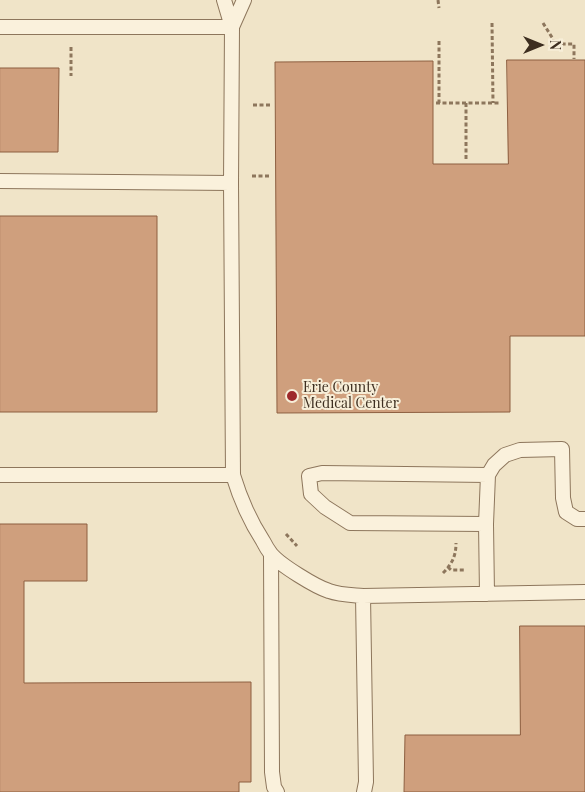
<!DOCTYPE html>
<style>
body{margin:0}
#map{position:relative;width:585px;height:792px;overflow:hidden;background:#f0e4c8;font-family:"Playfair Display",serif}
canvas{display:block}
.north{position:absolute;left:515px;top:20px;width:50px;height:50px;-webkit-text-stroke:4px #f7eed8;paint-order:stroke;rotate:90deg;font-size:14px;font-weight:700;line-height:20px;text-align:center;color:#3d2e20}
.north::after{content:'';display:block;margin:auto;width:18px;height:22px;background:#3d2e20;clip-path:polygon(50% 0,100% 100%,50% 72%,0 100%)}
</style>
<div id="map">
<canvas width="585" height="792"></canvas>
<div class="north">N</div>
</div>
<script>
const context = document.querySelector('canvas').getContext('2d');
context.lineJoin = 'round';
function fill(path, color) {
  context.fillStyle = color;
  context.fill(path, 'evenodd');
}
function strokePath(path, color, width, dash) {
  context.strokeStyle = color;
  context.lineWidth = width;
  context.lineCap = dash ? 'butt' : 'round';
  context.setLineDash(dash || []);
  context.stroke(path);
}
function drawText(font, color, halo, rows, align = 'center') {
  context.font = font + ' "Playfair Display",serif';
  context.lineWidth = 4;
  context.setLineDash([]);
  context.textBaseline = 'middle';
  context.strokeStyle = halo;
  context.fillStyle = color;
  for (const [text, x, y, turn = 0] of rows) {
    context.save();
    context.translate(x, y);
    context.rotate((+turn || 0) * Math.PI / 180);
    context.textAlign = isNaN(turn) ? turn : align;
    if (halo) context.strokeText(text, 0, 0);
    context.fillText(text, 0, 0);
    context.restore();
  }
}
const building = new Path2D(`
 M 507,60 L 585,60 L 585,336 L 510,336 L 510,412 L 277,413 L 275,62 L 433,61 L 433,164 L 508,164 Z
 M 0,68 L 59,68 L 58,152 L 0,152 Z
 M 0,216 L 157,216 L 157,412 L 0,412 Z
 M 0,524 L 87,524 L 87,581 L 24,581 L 24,683 L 251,682 L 251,782 L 239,782 L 239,792 L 0,792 Z
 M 520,626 L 585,626 L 585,792 L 404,792 L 405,735 L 520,735 Z`);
fill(building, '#cf9f7d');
strokePath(building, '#8d5f41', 1);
const lane = new Path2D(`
 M 224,0 L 232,27 L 231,183 L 233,475 C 240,498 250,521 263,541 C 265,545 268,550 271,554 C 280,565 316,587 329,591 C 340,595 352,595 363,596 L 585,592
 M 0,27 L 232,27
 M 232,27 L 244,0
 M 0,181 L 231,183
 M 0,475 L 233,475
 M 486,524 L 350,523 L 325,507 L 311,494 L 309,476 L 322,473 L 488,475
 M 271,555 L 272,772 L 274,787 L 277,792
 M 487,594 L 486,524 L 488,475 L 494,465 L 505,455 L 520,450 L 562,449 L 563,498 L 566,512 L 577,519 L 585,519
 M 363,596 L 366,782 L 364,792`);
strokePath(lane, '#8d765c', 16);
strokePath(new Path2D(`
 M 438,0 L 439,8
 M 492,23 L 493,103
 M 543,23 L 553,39 L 553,44 L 574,44 L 574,59
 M 439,41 L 439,103
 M 71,47 L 71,76
 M 436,103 L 501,103
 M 466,103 L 466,160
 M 253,105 L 270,105
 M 252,176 L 270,176
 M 286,534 L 297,546
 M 448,567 L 451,570 L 466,570
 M 443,573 C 452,564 456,556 456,543`), '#8d765c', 3, [4, 2.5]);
strokePath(lane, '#faf1dc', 14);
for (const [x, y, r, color] of [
 [292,396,6,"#9e2a2b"]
]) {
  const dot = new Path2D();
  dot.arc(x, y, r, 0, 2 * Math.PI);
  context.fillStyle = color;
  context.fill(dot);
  strokePath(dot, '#f7eed8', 2);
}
drawText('14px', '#3d2e20', '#f7eed8', [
 ["Erie County",303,388],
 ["Medical Center",303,404]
], 'left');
</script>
